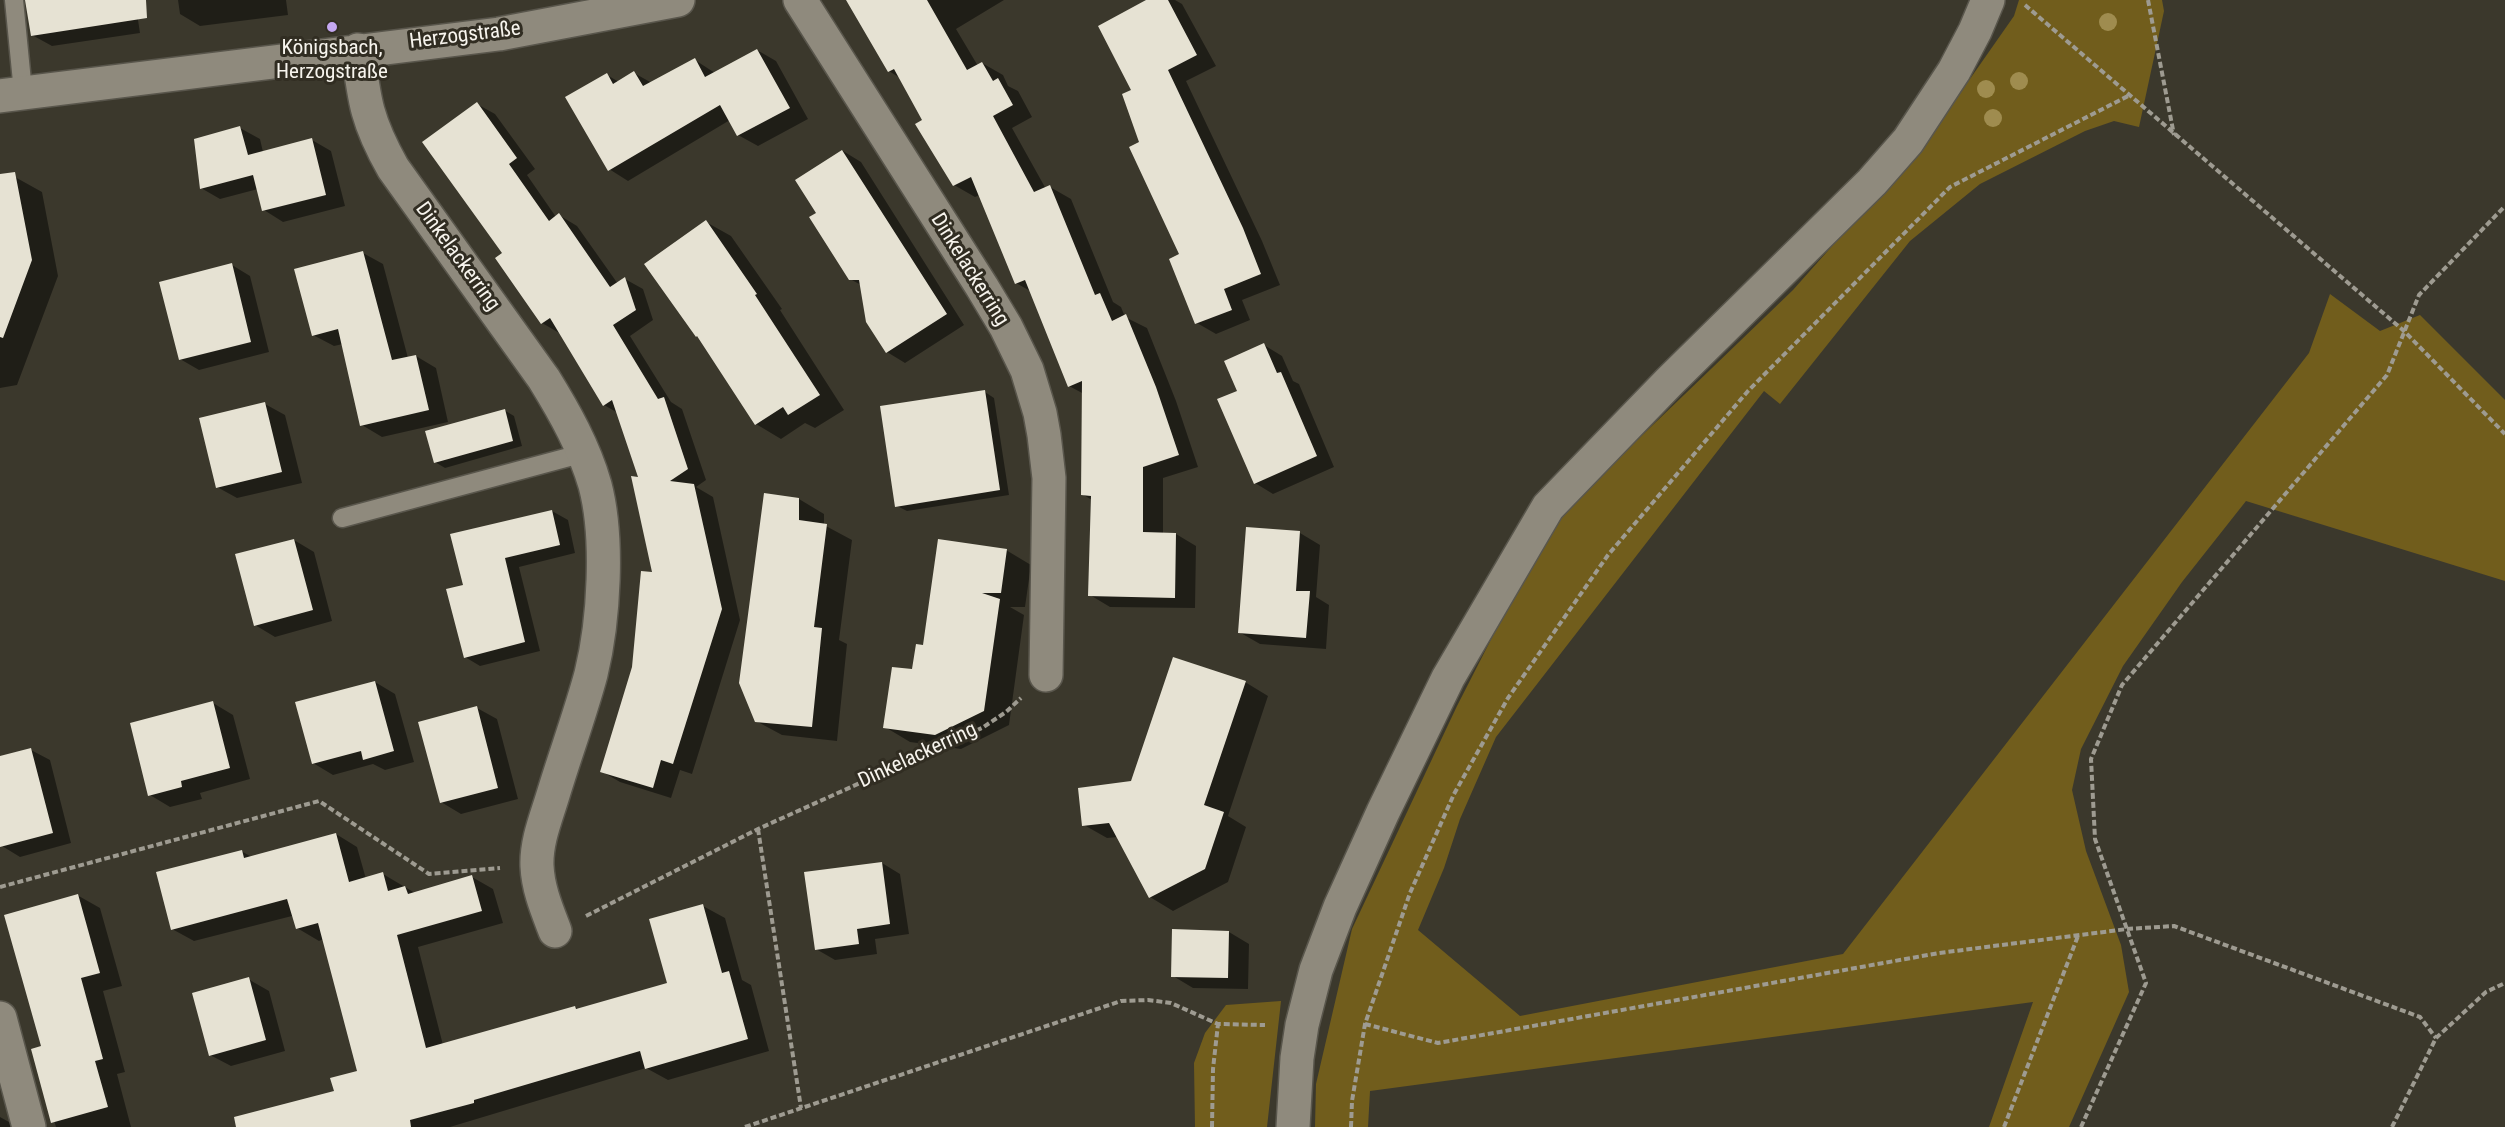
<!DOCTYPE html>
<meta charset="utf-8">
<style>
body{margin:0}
canvas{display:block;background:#3b382c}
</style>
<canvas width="2505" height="1127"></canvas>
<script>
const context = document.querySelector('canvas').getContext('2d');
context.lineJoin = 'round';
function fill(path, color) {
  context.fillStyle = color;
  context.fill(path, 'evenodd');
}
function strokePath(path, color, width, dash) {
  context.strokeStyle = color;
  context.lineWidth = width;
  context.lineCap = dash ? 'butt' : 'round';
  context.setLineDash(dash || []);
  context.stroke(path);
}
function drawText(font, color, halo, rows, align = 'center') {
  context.font = font + ' "Roboto Condensed",sans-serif';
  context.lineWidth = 6;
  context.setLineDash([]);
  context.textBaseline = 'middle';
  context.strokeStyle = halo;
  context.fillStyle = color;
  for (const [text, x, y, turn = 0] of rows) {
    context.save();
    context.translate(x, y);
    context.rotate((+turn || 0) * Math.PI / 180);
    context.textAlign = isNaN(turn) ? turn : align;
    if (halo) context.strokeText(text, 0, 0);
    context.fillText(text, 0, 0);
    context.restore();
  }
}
fill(new Path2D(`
 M 2019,0 L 2162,0 L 2164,11 L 2139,127 L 2114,121 L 2085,131 L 1980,184 L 1910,241 L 1780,404 L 1764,391 L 1496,737 L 1460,819 L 1444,868 L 1418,930 L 1520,1016 L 1843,954 L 2309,353 L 2330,294 L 2380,331 L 2420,315 L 2505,400 L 2505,581 L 2246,501 L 2182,582 L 2123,666 L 2081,749 L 2072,790 L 2086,851 L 2121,945 L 2129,992 L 2069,1127 L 1989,1127 L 2033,1002 L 1370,1091 L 1368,1127 L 1315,1127 L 1316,1084 L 1352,929 L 1457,706 L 1550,524 L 1793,290 L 1930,136 L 2014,16 Z
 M 1281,1001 L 1267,1127 L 1195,1127 L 1194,1063 L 1205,1033 L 1226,1005 Z`), '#715d1c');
fill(new Path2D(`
 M 35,0 L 135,0 L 140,33 L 52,46 L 32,35 Z
 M 178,0 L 286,0 L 288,15 L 200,26 L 180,14 Z
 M 857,0 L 1004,0 L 956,29 L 978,66 L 982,63 L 1003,75 L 1008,86 L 1018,91 L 1032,117 L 1012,128 L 1046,189 L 1050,187 L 1071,199 L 1113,302 L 1121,307 L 1125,317 L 1147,328 L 1176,401 L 1198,467 L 1163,478 L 1163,534 L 1176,534 L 1196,546 L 1195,608 L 1110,607 L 1090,595 L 1092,500 L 1082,494 L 1084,394 L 1069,386 L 1032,292 L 1016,283 L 980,195 L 975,197 L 954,185 L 917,124 L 924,121 L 900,78 L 889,71 Z
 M 1150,0 L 1175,0 L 1182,4 L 1216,66 L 1186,81 L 1262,241 L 1280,285 L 1242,300 L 1250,320 L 1216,334 L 1197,323 L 1181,255 L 1141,142 L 1133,90 Z
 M 757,50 L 776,61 L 808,119 L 758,146 L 738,135 L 730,120 L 628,181 L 609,169 L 607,75 L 619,82 L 634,73 L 652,83 L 695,60 L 715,73 Z
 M 477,104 L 495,114 L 535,169 L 527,175 L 556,217 L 559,215 L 577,226 L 618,284 L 625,279 L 643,289 L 653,320 L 630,336 L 671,402 L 682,409 L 706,480 L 696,487 L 713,497 L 740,620 L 692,774 L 680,770 L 671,798 L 620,782 L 601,771 L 633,667 L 654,574 L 640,479 L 618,413 L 604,405 L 561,334 L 542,323 L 497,258 L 504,253 Z
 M 240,128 L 260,139 L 263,152 L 312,140 L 331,151 L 345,206 L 283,222 L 264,210 L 258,189 L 220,199 L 201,188 Z
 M 843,151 L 861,162 L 964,325 L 905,363 L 887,352 L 861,285 L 850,279 L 818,213 Z
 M 15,177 L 42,192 L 58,276 L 17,385 L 0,388 L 0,180 Z
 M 706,222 L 731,236 L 782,309 L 780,310 L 844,410 L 815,428 L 805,423 L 781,439 L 756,424 L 701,339 L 697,336 Z
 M 363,253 L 383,264 L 408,358 L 416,356 L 436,368 L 448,422 L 382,437 L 362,425 L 343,344 L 334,346 L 313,335 Z
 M 232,265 L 250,276 L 269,352 L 199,370 L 180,359 Z
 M 1264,345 L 1282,356 L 1293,381 L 1299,384 L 1334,467 L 1273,494 L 1255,483 L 1239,392 Z
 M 985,392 L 994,398 L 1009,495 L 907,511 L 897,506 Z
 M 265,404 L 285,415 L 302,483 L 237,498 L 217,487 Z
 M 504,410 L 514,416 L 522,446 L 445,468 L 435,462 Z
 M 799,499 L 824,514 L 824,525 L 852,540 L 839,640 L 847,644 L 837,741 L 782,735 L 756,721 Z
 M 552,511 L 568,520 L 575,553 L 519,567 L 540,651 L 480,666 L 465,657 L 465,586 Z
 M 1300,533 L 1320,545 L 1316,597 L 1329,605 L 1326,649 L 1260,644 L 1239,632 Z
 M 294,540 L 314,552 L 332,621 L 275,637 L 255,625 Z
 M 1006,550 L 1031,565 L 1025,607 L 1010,607 L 1024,615 L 1009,725 L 961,749 L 910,742 L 885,727 L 914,671 Z
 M 375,682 L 395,694 L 414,762 L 385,770 L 373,764 L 333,775 L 313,763 Z
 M 1245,682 L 1268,696 L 1228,816 L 1246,827 L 1228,882 L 1173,911 L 1150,897 L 1118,837 L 1107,838 L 1084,825 Z
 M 213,703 L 233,715 L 250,779 L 200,793 L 202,799 L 170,807 L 150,795 Z
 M 477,708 L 497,719 L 518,799 L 461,814 L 441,802 Z
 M 31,750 L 50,760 L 71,843 L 20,857 L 2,846 L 0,841 L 0,757 Z
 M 336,834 L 357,847 L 366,879 L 383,874 L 415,893 L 472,877 L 493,889 L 503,923 L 418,947 L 443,1045 L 575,1007 L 580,1010 L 669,984 L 703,906 L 725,918 L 742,980 L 751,985 L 769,1051 L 668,1080 L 646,1068 L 450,1127 L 243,1127 L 335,1092 L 358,1072 L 324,939 L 319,941 L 297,928 L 292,916 L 194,941 L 172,929 L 241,851 L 252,857 Z
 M 882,863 L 900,874 L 909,934 L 875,939 L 877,954 L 835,960 L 816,949 Z
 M 77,895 L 100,908 L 122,986 L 103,991 L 125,1072 L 117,1074 L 131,1127 L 56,1127 L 33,1050 L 43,1047 Z
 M 1229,932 L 1249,944 L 1248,989 L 1193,988 L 1173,976 Z
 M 248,979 L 269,991 L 285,1051 L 231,1066 L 210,1055 Z
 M 0,1117 L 18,1127 L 0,1127 Z`), '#0007');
fill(new Path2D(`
 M 25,0 L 146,0 L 147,18 L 31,36 Z
 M 846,0 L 927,0 L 967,70 L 982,62 L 993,81 L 998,78 L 1013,105 L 993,116 L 1034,192 L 1050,185 L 1095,295 L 1100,293 L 1112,321 L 1126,314 L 1156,387 L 1179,455 L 1143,467 L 1143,532 L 1176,533 L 1175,598 L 1088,596 L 1091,496 L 1081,495 L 1082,381 L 1068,387 L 1025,280 L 1015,284 L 971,177 L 953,186 L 915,124 L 922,120 L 894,69 L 888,72 Z
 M 1146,0 L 1168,0 L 1197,55 L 1168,70 L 1243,228 L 1261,274 L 1224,289 L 1232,310 L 1195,324 L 1169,259 L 1179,254 L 1129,147 L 1139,142 L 1122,94 L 1131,90 L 1098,26 Z
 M 757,49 L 790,108 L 737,136 L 720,105 L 608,171 L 565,97 L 607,73 L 613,84 L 634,71 L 643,86 L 695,58 L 705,77 Z
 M 477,102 L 517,158 L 509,164 L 549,221 L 559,213 L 610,287 L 625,277 L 636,310 L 613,325 L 658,399 L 664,397 L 688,469 L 670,481 L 694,484 L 722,609 L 673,764 L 661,760 L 653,788 L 600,772 L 632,667 L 641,571 L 652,572 L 631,476 L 638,477 L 612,400 L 603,406 L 550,318 L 541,324 L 495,258 L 502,253 L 422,142 Z
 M 240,126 L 248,155 L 312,138 L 326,195 L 262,211 L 253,175 L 200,189 L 194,139 Z
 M 842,150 L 947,314 L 886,353 L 866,322 L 859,280 L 849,280 L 809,217 L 816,213 L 795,180 Z
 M 15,172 L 32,260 L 3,338 L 0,337 L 0,174 Z
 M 706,220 L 757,294 L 755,295 L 820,395 L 788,415 L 783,407 L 755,425 L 697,336 L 696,337 L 644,264 Z
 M 363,251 L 392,360 L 416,355 L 429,410 L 360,426 L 338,329 L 312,336 L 294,269 Z
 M 232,263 L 251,342 L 179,360 L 159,282 Z
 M 1264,343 L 1277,373 L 1281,372 L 1317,456 L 1254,484 L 1217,399 L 1237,391 L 1224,361 Z
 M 985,390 L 1000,490 L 895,507 L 880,406 Z
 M 265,402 L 282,472 L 216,488 L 199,418 Z
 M 505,409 L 513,441 L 434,463 L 425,431 Z
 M 764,493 L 799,498 L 799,520 L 827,524 L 814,627 L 822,628 L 812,727 L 755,722 L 739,683 Z
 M 552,510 L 560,545 L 505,558 L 525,642 L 464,658 L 446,589 L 463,585 L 450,534 Z
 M 1246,527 L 1300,531 L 1296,591 L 1310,591 L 1306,638 L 1238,633 Z
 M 294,539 L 313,610 L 254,626 L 235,554 Z
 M 938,539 L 1007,549 L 1001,593 L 982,593 L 1000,599 L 984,711 L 935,735 L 883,728 L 892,667 L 912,669 L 916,644 L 923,645 Z
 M 1173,657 L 1246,681 L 1204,805 L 1224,812 L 1205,869 L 1149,898 L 1109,823 L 1082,826 L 1078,788 L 1131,781 Z
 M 375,681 L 394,751 L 363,760 L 361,751 L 312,764 L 295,702 Z
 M 213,701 L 230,768 L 181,781 L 182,787 L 148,796 L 130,723 Z
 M 477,706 L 498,788 L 440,803 L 418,722 Z
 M 31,748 L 53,833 L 0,847 L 0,756 Z
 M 336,833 L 349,882 L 383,872 L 388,891 L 405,886 L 408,894 L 472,875 L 482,911 L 397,935 L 426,1048 L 575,1006 L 576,1009 L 667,983 L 649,919 L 703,904 L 722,973 L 729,971 L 748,1039 L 645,1069 L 640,1051 L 474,1100 L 474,1103 L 410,1120 L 411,1127 L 236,1127 L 234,1117 L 334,1091 L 330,1078 L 357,1071 L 318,923 L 296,929 L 287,899 L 171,930 L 156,872 L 242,850 L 244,858 Z
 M 882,862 L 890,924 L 857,929 L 859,944 L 815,950 L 804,872 Z
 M 78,894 L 100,973 L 81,978 L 103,1059 L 95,1061 L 108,1107 L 51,1123 L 31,1049 L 41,1046 L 4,915 Z
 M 1172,929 L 1229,931 L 1228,978 L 1171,977 Z
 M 249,977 L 266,1040 L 209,1056 L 192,993 Z`), '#e6e2d3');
const service = new Path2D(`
 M 14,0 L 23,92
 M 342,518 L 584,453`);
const minor = new Path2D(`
 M 800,0 L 982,287 L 1006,327 L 1027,370 L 1040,413 L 1044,435 L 1049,478 L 1046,675
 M 358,50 C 364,101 367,122 393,168 L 544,379 C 565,413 584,447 595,485 C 609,538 604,621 591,674 C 580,715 565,755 553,795 C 546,818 536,842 537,866 C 538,889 547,910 555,931
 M 0,96 L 499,34 L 678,0
 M 0,1018 L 29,1127`);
const tertiary = new Path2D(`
 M 1293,1127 L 1297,1058 L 1302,1025 L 1316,970 L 1340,907 L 1383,812 L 1448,678 L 1548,507 L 1670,381 L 1872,182 L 1908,141 L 1954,71 L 1975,31 L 1988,0`);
strokePath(service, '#59564c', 21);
strokePath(minor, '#59564c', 36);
strokePath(tertiary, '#59564c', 36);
strokePath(new Path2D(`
 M 2148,0 L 2174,135
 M 2025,5 L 2404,331 L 2505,434
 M 758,829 L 801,1108
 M 0,887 L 319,801 L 429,874 L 500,868
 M 586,916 L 758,829 L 982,728 L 1006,712 L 1021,698
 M 1365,1024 L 1438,1043 L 1939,953 L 2127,929 L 2174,926 L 2420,1017 L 2436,1038
 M 745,1127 L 1121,1001 L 1148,1000 L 1171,1003 L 1218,1024 L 1265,1025
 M 1212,1127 L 1213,1069 L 1218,1024
 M 1351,1127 L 1352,1101 L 1365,1024 L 1410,893 L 1454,794 L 1508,698 L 1608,555 L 1748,391 L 1950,187 L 2130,95
 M 2004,1127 L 2078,936
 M 2081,1127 L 2146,983 L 2095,839 L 2091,759 L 2122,685 L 2387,375 L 2419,295 L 2505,206
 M 2392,1127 L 2436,1038 L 2486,992 L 2505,983`), '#9e9b91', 4, [6, 3]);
strokePath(service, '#8f8a7d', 18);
strokePath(minor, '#8f8a7d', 33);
strokePath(tertiary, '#8f8a7d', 33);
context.fillStyle = '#9f8c4f';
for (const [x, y] of [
 [2108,22],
 [2019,81],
 [1986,89],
 [1993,118]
]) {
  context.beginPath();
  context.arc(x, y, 9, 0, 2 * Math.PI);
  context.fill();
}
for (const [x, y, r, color] of [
 [332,27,6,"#c4a7f1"]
]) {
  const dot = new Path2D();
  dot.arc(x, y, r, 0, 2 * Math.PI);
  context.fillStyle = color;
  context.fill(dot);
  strokePath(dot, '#312d22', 2);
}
drawText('21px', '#f7f4ed', '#312d22', [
 ["Herzogstraße",465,36,-7],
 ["Dinkelackerring",457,257,54],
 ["Dinkelackerring",969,270,58],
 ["Dinkelackerring",918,756,-25]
]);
drawText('21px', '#f7f4ed', '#312d22', [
 ["Königsbach,",332,49],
 ["Herzogstraße",332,73]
]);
</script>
